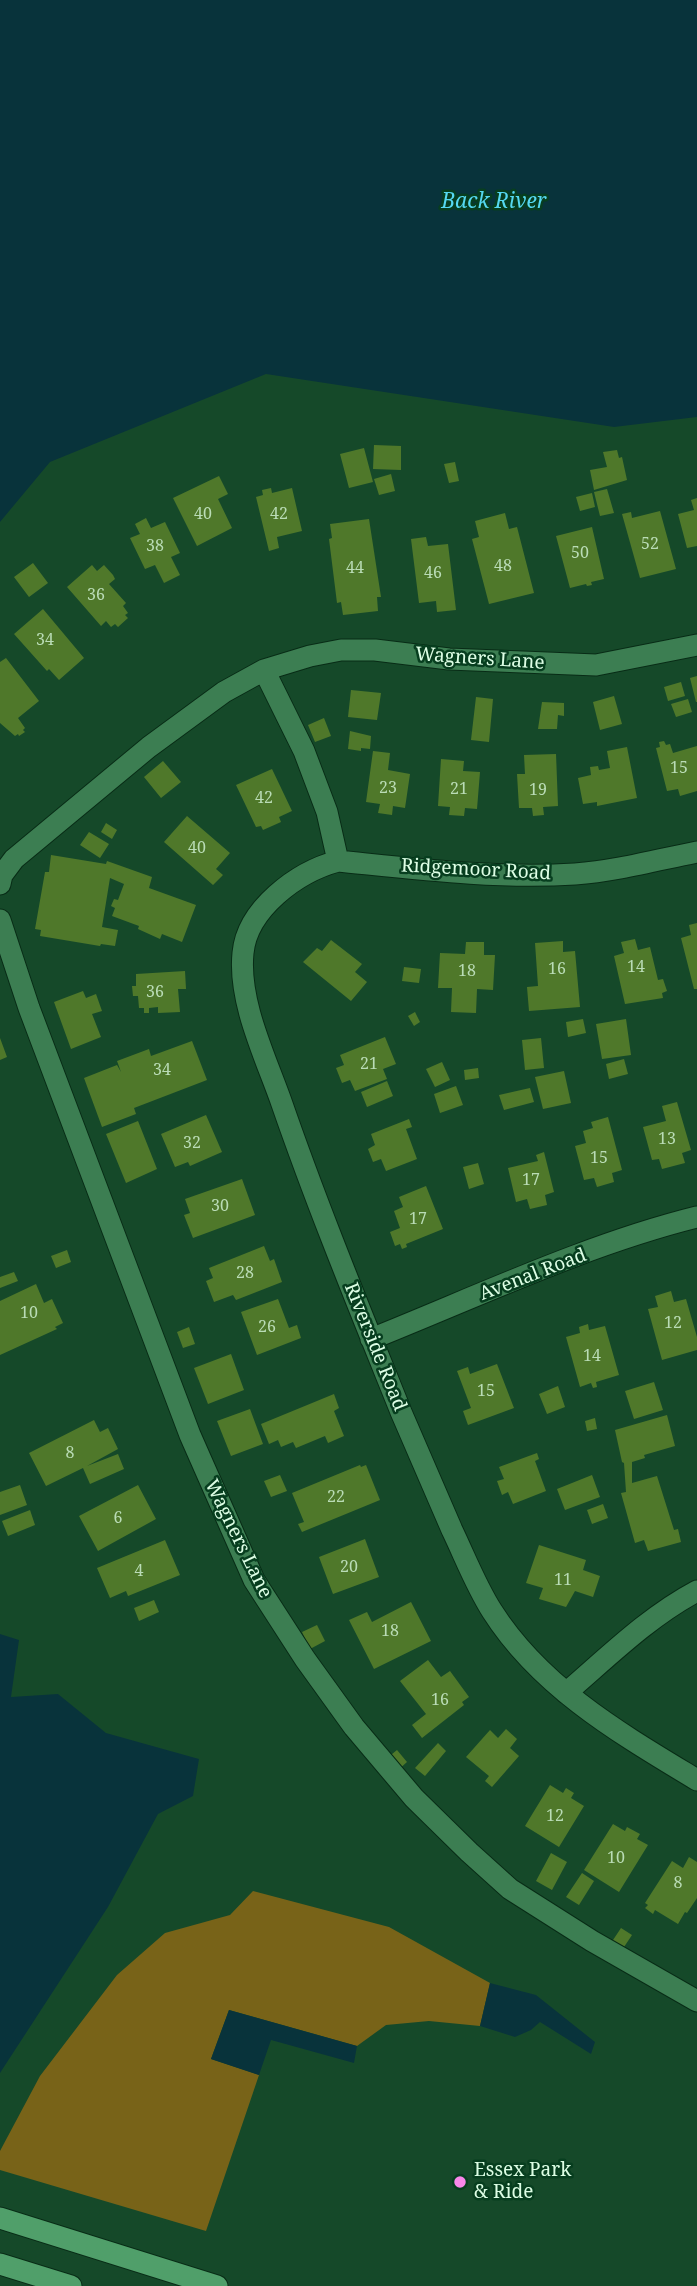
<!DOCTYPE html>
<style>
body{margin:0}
canvas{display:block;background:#154929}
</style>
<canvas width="697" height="2286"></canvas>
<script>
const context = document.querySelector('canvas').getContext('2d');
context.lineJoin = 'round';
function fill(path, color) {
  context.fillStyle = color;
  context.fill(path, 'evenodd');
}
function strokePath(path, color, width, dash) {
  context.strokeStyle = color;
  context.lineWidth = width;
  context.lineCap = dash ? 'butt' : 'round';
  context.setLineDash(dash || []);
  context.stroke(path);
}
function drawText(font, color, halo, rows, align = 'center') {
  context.font = font + ' "Noto Serif",serif';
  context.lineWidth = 5;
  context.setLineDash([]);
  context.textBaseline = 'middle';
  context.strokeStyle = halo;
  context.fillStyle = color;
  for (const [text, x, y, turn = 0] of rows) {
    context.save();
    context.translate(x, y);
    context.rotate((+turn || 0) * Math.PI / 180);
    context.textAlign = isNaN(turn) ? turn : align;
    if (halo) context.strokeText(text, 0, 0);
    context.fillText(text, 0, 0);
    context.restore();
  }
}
fill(new Path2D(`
 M 253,1891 L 389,1927 L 490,1983 L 480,2026 L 429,2021 L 386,2025 L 357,2046 L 229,2010 L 211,2059 L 259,2075 L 206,2231 L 0,2170 L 0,2151 L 40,2076 L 117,1975 L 165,1933 L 230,1915 Z`), '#786318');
fill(new Path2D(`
 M 0,0 L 697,0 L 697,417 L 614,427 L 266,374 L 50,462 L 0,522 Z
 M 0,1634 L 19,1640 L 11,1697 L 58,1694 L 106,1733 L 199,1759 L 193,1796 L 158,1814 L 108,1907 L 0,2073 Z
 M 490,1983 L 536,1995 L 595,2042 L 591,2054 L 540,2022 L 531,2030 L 515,2037 L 480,2026 Z
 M 229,2010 L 357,2046 L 354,2063 L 271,2040 L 259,2075 L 211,2059 Z`), '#08333b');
fill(new Path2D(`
 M 374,445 L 401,446 L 401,470 L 373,469 Z
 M 364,448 L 373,482 L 349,488 L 340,454 Z
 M 617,450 L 619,458 L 622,457 L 627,480 L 594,490 L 590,470 L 607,467 L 603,452 Z
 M 455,462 L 459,481 L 449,483 L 444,464 Z
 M 391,474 L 395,491 L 379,495 L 374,479 Z
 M 219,476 L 228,494 L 218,499 L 232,528 L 197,546 L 173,498 Z
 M 271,488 L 272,493 L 292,488 L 302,531 L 277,537 L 279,548 L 269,551 L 256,497 L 263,495 L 262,490 Z
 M 607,489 L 614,513 L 600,516 L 594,492 Z
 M 592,493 L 595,507 L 580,511 L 576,497 Z
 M 697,498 L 697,546 L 687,548 L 678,514 L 694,510 L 691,500 Z
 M 660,511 L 676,569 L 640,578 L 622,514 L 631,512 L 632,518 Z
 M 505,513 L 509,529 L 517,527 L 534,593 L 489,604 L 472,539 L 479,537 L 475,521 Z
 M 146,518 L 151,528 L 165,522 L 180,553 L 171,557 L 180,575 L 164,583 L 155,565 L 145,569 L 130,538 L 140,534 L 135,524 Z
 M 369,519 L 381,597 L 377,597 L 378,611 L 343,615 L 341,602 L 337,603 L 329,539 L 332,538 L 330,524 Z
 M 592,527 L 604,579 L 591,582 L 592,585 L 587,586 L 586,584 L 570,588 L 556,536 Z
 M 426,537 L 428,546 L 448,544 L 456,610 L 437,612 L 436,601 L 419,603 L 411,539 Z
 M 33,563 L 48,583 L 29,597 L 14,577 Z
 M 92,565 L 97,571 L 104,565 L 113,575 L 115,579 L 109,584 L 126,603 L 123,606 L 128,613 L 125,615 L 128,618 L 118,627 L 115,624 L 111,627 L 106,621 L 101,626 L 67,587 Z
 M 43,609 L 84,658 L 59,680 L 49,669 L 47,671 L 14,634 Z
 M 6,658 L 39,701 L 18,718 L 25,728 L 23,730 L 25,732 L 19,736 L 18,734 L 15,736 L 0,723 L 0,662 Z
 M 697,676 L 697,702 L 696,702 L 690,678 Z
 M 681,682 L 685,696 L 668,701 L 664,687 Z
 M 351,690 L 381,693 L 377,720 L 348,717 Z
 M 614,696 L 622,724 L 600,730 L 593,702 Z
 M 476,697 L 493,699 L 489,742 L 471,740 Z
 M 688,699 L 692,712 L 676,717 L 671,704 Z
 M 542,702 L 564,703 L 564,716 L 558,715 L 557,729 L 538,729 Z
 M 324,718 L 331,736 L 315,742 L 308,725 Z
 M 350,731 L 371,736 L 370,749 L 361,748 L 361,751 L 348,749 Z
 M 664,741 L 666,745 L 670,744 L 673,753 L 697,746 L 697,791 L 680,796 L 678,789 L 667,791 L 656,748 L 660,747 L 659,742 Z
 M 627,747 L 637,798 L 597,806 L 597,802 L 583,804 L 578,778 L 591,775 L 590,767 L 598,766 L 599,770 L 610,768 L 607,751 Z
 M 373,751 L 390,753 L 388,770 L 410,774 L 405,808 L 393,806 L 392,815 L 378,813 L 380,804 L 366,802 Z
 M 556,754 L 558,806 L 543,807 L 544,815 L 533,816 L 532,808 L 519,808 L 517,774 L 525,774 L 524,755 Z
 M 441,759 L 464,761 L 463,771 L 480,772 L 477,809 L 465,808 L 464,816 L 449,815 L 450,807 L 438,806 Z
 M 163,761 L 181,782 L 161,798 L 144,777 Z
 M 272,769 L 292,811 L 279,817 L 281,822 L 263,830 L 261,826 L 256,827 L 236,785 Z
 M 187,816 L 230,853 L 216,869 L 223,875 L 213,885 L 164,842 Z
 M 106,823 L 117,830 L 112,839 L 101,832 Z
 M 89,832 L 109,844 L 100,858 L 80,845 Z
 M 51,855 L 106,864 L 107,861 L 152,877 L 149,888 L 196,905 L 182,942 L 162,934 L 160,939 L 138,929 L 139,926 L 112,916 L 115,908 L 111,906 L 114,899 L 118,900 L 124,884 L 110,878 L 102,927 L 118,930 L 115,946 L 101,944 L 100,946 L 40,936 L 41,930 L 35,929 L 45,872 L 49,872 Z
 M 697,923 L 697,989 L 694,989 L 681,938 L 691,935 L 689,925 Z
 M 635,939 L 638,950 L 650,947 L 658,980 L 663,979 L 667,991 L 662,993 L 663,998 L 625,1004 L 614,956 L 624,953 L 621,942 Z
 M 331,940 L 362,964 L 355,972 L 367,982 L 351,1001 L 303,962 L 317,948 L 322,951 Z
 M 563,941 L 563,952 L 575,951 L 580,1007 L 529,1011 L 527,987 L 538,986 L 535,943 Z
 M 466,942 L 484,942 L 484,955 L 495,955 L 493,990 L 477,989 L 476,1013 L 451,1012 L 452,988 L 438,988 L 440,953 L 465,954 Z
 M 404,967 L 421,969 L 419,983 L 402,981 Z
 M 185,971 L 186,989 L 178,989 L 180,1012 L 158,1013 L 158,1007 L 149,1008 L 149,1013 L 144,1013 L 144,1008 L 139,1008 L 138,996 L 133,996 L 132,986 L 136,986 L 136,974 Z
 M 83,991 L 86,998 L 96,994 L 102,1011 L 92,1014 L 101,1037 L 71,1049 L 54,1002 Z
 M 415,1012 L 420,1022 L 414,1026 L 408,1016 Z
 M 583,1019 L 586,1033 L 568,1037 L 566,1022 Z
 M 626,1019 L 631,1055 L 602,1059 L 596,1024 Z
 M 385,1037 L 396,1064 L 383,1069 L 387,1079 L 355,1091 L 350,1080 L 342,1083 L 336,1068 L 344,1065 L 340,1055 Z
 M 0,1038 L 7,1057 L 0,1060 Z
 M 541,1038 L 544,1068 L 525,1070 L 522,1040 Z
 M 192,1041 L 207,1080 L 134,1108 L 136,1114 L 102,1127 L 84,1078 L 117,1065 L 121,1072 L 117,1061 L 149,1049 L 151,1056 Z
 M 624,1059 L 628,1074 L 609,1079 L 606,1064 Z
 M 442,1062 L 450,1080 L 435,1087 L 426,1069 Z
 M 478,1068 L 479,1078 L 465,1080 L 464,1070 Z
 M 564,1071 L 571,1103 L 543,1109 L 535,1077 Z
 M 387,1081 L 393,1096 L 367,1107 L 361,1092 Z
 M 456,1086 L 463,1105 L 440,1113 L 434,1094 Z
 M 530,1088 L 534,1102 L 504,1110 L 499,1095 Z
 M 677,1102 L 691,1150 L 682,1153 L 685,1163 L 662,1169 L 659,1159 L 652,1160 L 643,1127 L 666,1121 L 662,1106 Z
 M 206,1115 L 222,1152 L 190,1166 L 188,1162 L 175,1167 L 161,1134 Z
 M 608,1117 L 622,1170 L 612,1173 L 614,1182 L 597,1187 L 594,1178 L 584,1180 L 575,1146 L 586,1143 L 583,1131 L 593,1128 L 591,1122 Z
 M 409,1119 L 412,1127 L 406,1129 L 417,1159 L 386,1171 L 381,1159 L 373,1162 L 368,1149 L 375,1145 L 371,1134 Z
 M 138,1121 L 157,1169 L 126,1183 L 106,1134 Z
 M 544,1152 L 554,1192 L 545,1195 L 547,1205 L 530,1209 L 527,1199 L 516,1202 L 508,1168 L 538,1161 L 536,1155 Z
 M 478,1163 L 484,1184 L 469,1189 L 463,1167 Z
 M 242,1179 L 255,1215 L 193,1238 L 184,1215 L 190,1213 L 185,1199 Z
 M 426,1186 L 443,1229 L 406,1244 L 407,1247 L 402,1249 L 400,1244 L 395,1246 L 390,1232 L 400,1228 L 394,1211 L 403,1207 L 399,1197 Z
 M 264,1246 L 270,1261 L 274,1259 L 282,1282 L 236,1300 L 233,1295 L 214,1302 L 206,1281 L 213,1278 L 209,1268 Z
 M 67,1250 L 71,1262 L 56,1268 L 51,1256 Z
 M 14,1272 L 18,1281 L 0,1288 L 0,1277 Z
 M 36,1284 L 44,1303 L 52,1299 L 63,1323 L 55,1327 L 57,1329 L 0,1355 L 0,1301 Z
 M 671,1291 L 674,1302 L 686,1299 L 697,1337 L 697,1350 L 662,1360 L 648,1309 L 658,1307 L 655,1296 Z
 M 278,1299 L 289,1328 L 297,1325 L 301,1338 L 257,1355 L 241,1312 Z
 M 588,1324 L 589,1330 L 605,1326 L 619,1375 L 596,1382 L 597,1387 L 593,1388 L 591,1383 L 580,1387 L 566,1337 L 580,1333 L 579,1327 Z
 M 189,1327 L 195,1344 L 183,1348 L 177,1332 Z
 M 231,1354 L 244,1390 L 208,1404 L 194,1368 Z
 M 497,1364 L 514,1408 L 468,1425 L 463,1411 L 471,1408 L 457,1371 L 468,1367 L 470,1374 Z
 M 654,1382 L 663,1410 L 634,1419 L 625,1391 Z
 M 558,1386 L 565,1407 L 547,1414 L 539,1394 Z
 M 334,1394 L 339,1408 L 334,1411 L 344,1436 L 328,1443 L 325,1436 L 296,1448 L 293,1442 L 281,1447 L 278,1440 L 269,1444 L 261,1424 Z
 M 250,1409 L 263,1444 L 231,1456 L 217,1421 Z
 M 667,1415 L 675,1446 L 644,1455 L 645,1458 L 632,1462 L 632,1483 L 657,1476 L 674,1530 L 678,1529 L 681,1542 L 648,1551 L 644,1540 L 635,1543 L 621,1493 L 626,1492 L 624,1463 L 622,1462 L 615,1430 Z
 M 595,1418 L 597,1429 L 587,1431 L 585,1421 Z
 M 94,1420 L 100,1432 L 108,1428 L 118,1449 L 87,1466 L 118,1454 L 124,1469 L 90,1484 L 83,1468 L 46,1486 L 29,1453 Z
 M 537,1453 L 539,1459 L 535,1461 L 546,1491 L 513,1504 L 508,1492 L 502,1495 L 497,1481 L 504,1479 L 499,1467 Z
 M 360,1465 L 361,1467 L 366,1465 L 380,1500 L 302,1532 L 298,1524 L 304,1522 L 292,1493 Z
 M 280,1475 L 287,1491 L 271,1497 L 264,1481 Z
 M 592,1475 L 600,1497 L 565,1510 L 557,1489 Z
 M 20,1485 L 27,1505 L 0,1515 L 0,1492 Z
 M 138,1485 L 156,1519 L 98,1551 L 79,1516 Z
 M 603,1504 L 608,1518 L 592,1524 L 587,1510 Z
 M 30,1510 L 35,1525 L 8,1536 L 2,1521 Z
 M 365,1539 L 379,1577 L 333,1594 L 319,1557 Z
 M 165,1540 L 180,1575 L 128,1596 L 126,1591 L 110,1598 L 97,1568 Z
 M 539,1545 L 586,1560 L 583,1570 L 600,1576 L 593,1597 L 575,1591 L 566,1607 L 539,1599 L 543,1588 L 526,1583 Z
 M 154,1600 L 159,1612 L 139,1621 L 134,1608 Z
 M 411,1602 L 431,1641 L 374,1669 L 349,1620 L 367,1612 L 372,1622 Z
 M 317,1625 L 325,1641 L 310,1649 L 302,1632 Z
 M 428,1660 L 441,1677 L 450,1671 L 469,1697 L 462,1702 L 464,1705 L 422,1738 L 412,1725 L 426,1714 L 400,1681 Z
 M 506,1729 L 517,1739 L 510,1748 L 519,1756 L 492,1787 L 485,1781 L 489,1776 L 466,1757 L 490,1730 L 498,1738 Z
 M 438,1743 L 446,1751 L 425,1776 L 415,1768 Z
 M 397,1750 L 407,1762 L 397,1771 L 386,1759 Z
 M 550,1785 L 563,1793 L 566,1788 L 574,1793 L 571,1798 L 584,1806 L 559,1847 L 525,1826 Z
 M 613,1824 L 625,1831 L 627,1827 L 640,1834 L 637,1839 L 648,1845 L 619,1892 L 584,1870 Z
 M 551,1853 L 567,1862 L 552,1890 L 536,1881 Z
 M 689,1857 L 697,1862 L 697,1898 L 687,1913 L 685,1912 L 678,1924 L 655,1910 L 653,1914 L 645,1908 L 648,1905 L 645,1903 L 672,1861 L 683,1868 Z
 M 582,1873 L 594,1881 L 579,1905 L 566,1897 Z
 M 621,1928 L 632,1935 L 622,1950 L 611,1943 Z`), '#4f782a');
const minor = new Path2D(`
 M 264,670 L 304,751 L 327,812 L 338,861
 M 697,852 C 657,860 616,871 575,874 C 496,879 417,869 338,861 C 297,872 247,909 243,953 C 238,1002 266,1058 282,1104 C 318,1208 360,1310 401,1412 C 418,1452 435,1491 452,1530 C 465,1557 476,1586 492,1611 C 541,1688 621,1734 697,1780
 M 0,884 L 2,875 L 14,859 L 149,747 L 224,692 L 264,670 L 310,656 L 341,650 L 375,650 L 449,659 L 596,665 L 697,645
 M 0,920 L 29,1008 L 190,1435 L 254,1580 L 305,1659 L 354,1727 L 414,1798 L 469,1852 L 510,1889 L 592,1941 L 697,2001
 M 371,1339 C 476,1297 588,1244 697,1217
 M 566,1693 C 608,1657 648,1617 697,1591`);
const primary = new Path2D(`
 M 0,2218 L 217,2286
 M 0,2264 L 71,2286`);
strokePath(minor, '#082c16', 23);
strokePath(primary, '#082c16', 23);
strokePath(minor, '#3c7e52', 21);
strokePath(primary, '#509f6a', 21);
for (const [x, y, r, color] of [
 [460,2182,7,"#f987e9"]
]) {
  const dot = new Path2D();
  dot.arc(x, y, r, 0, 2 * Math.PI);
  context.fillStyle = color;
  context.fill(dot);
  strokePath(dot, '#073e1f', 2.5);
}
drawText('16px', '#badcb6', null, [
 ["40",203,514],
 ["42",279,514],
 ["52",650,544],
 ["38",155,546],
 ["50",580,553],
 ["48",503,566],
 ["44",355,568],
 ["46",433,573],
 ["36",96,595],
 ["34",45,640],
 ["15",679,768],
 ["23",388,788],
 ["21",459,789],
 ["19",538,790],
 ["42",264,798],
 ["40",197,848],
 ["14",636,967],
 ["16",557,969],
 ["18",467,971],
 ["36",155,992],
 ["21",369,1064],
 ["34",162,1070],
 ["13",667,1139],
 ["32",192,1143],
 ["15",599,1158],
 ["17",531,1180],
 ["30",220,1206],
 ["17",418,1219],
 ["28",245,1273],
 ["10",29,1313],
 ["12",673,1323],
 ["26",267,1327],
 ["14",592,1356],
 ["15",486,1391],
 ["8",70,1453],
 ["22",336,1497],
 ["6",118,1518],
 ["20",349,1567],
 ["4",139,1571],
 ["11",563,1580],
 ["18",390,1631],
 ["16",440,1700],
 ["12",555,1816],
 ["10",616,1858],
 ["8",678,1883]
]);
drawText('19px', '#ddfee5', '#073e1f', [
 ["Wagners Lane",480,659,4],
 ["Ridgemoor Road",476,870,3],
 ["Avenal Road",533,1275,-21],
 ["Riverside Road",375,1347,68],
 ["Wagners Lane",238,1539,64]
]);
drawText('19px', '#ddfee5', '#073e1f', [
 ["Essex Park",474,2171],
 ["& Ride",474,2193]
], 'left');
drawText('italic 21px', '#55d8f1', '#073e1f', [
 ["Back River",494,202]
]);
</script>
